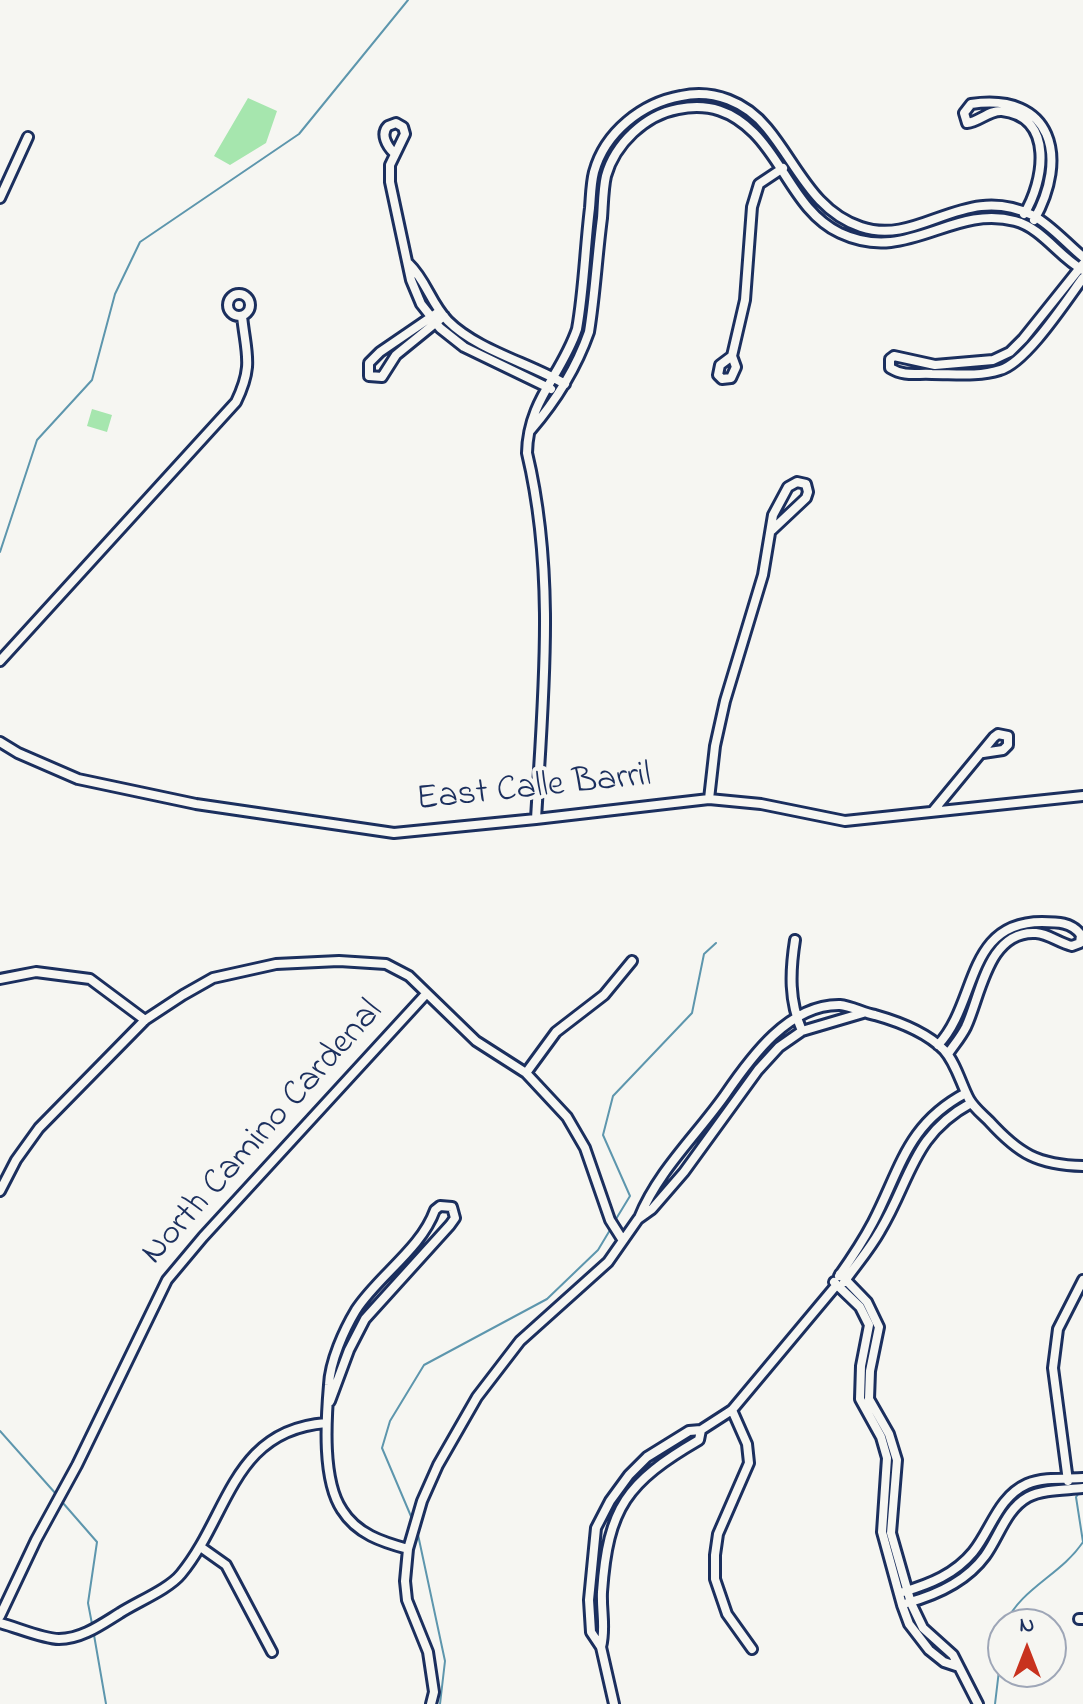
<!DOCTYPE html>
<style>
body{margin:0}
#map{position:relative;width:1083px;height:1704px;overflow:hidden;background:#f6f6f2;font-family:"Indie Flower",sans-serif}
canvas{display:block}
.north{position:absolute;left:987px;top:1608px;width:80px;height:80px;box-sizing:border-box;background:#f6f6f2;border:2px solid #9ea6b7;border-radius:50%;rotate:0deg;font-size:22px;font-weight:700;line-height:32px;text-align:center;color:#1b2f5e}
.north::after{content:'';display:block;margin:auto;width:28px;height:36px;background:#c8321e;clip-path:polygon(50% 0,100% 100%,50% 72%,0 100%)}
</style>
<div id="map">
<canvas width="1083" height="1704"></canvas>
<div class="north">N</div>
</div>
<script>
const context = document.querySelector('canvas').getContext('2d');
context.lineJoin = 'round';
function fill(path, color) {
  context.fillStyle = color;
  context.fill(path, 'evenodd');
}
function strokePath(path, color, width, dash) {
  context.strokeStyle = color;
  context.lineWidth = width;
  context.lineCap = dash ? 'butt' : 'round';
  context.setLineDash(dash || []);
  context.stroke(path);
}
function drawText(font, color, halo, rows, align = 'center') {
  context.font = font + ' "Indie Flower",sans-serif';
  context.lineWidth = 8;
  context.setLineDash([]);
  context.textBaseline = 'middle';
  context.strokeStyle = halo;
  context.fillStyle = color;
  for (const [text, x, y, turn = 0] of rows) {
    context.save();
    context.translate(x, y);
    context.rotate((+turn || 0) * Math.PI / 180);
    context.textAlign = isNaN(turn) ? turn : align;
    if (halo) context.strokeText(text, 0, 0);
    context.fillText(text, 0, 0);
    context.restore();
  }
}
fill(new Path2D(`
 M 248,98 L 277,111 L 266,143 L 230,165 L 214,156 Z
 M 92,409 L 112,415 L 107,432 L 87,426 Z`), '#a6e6ae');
strokePath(new Path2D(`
 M 0,552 L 37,440 L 92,380 L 115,294 L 140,242 L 299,134 L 408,0
 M 616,1219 L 630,1196 L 603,1135 L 613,1096 L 692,1013 L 704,954 L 716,943
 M 0,1431 L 56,1494
 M 63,1503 L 97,1542 L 88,1603 L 92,1624
 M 413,1521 L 382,1448 L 390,1421 L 424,1365 L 547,1299 L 598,1250 L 610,1230
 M 417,1530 L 445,1661 L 440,1704
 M 1005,1624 C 1021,1588 1061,1575 1083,1542 L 1076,1497 L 1080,1492
 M 94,1635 L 106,1704
 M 995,1704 L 1003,1637`), '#5d96ad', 2);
const street = new Path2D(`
 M 394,153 C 387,146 380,134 388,126 L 396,123 L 403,127 L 405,134 L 390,165 L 390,182 L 411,280 L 421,304 L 440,328 L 464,347 L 551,389
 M 0,198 L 28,137
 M 1024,214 C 1044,182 1055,117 1002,111 C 989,110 979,122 967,123 L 964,113 L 971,104 C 1053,92 1069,158 1034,220
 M 409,264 C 426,280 431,304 448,321 C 477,350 529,363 565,384
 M 1083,264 L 1023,339 L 1010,352 L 993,360 L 935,365 L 894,356 L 890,359 L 890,368 C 905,377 916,373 932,374 C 955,374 978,377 1000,370 C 1026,363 1066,301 1083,278
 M228 305a11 11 0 1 1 22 0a11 11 0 1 1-22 0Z
 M 440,311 L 380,352 L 369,363 L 369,376 L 382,377 L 396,355 L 444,316
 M 732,356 L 720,365 L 718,375 L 722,379 L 731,378 L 736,367 L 732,356 L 745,300 L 752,207 L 759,184 L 783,168
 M 530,431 C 555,402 576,369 589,332 C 595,295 597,256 602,218 C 603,205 603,189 606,176 C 615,144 645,115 678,109 C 709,103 732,111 754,133 C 785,164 798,213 840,233 C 908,265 951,204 1015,221 C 1042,228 1059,257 1083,270
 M 0,661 L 236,402 C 254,365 246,354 242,316
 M 0,742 L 18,753 L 78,779 L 196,804 L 394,833 L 536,819 L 709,799 L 761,804 L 845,821 L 1083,796
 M 709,799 L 715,746 L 725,701 L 763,575 L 773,515 L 788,487 L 797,482 L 806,484 L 808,492 L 806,498 L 772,530
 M 933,811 L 994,737 L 998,734 L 1008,736 L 1008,745 L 1003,750 L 983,753
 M 536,819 C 543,697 556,574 527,453 C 528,400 561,376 577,329 C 584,290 585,249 590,208 C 591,197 591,184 594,172 C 605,132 642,103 681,96 C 714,89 746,102 767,128 C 797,164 813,211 861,227 C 920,247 963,182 1032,215 C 1050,224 1067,244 1083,257
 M 795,940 C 790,972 789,1001 802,1031
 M 0,979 L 36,972 L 90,979 L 145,1020
 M 938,1045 C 978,1003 965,922 1042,922 C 1057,922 1072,922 1081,935 L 1080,943 L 1072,946 C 1059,943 1049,934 1036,933 C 988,930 981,995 966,1027 C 961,1037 954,1045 948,1054
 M 526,1073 L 556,1032 L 604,995 L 632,961
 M 0,1191 L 16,1160 L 39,1128 L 145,1020 L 183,995 L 213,978 L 276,964 L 339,961 L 386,964 L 409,976 L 476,1041 L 526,1073 L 567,1117 L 585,1148 L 610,1220 L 622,1239
 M 639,1218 C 658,1171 696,1136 725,1095 C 751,1057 789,1004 840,1005 C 851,1006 864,1013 875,1015 C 900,1022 926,1032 944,1050 C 956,1063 961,1084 969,1099 C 974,1108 982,1114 989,1121 C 1019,1154 1038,1165 1083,1166
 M 840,1274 L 867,1302 L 879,1327 L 870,1371 L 869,1399 L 889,1434 L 897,1460 L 891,1533 L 911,1603 L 923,1628 L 953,1655 L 978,1704
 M 839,1276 C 851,1259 863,1241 873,1222 C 901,1168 907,1124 966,1093
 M 834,1282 L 860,1307 L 869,1325 L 861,1366 L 860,1399 L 881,1437 L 887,1458 L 882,1532 L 902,1605 L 909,1624 L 929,1650 L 944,1662 L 956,1666
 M 844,1282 C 856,1265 870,1249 880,1231 C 911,1180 912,1135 971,1103
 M 330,1401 L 349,1350 L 365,1319 L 450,1225 L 455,1218 L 452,1207 L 440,1206 L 435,1210 C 421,1249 378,1276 356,1310 C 344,1330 330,1361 329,1385 C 326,1420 322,1480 342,1510 C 357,1534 382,1542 408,1549
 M 732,1410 L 747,1444 L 749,1463 L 718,1534 L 715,1555 L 715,1579 L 727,1614 L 752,1649
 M 1068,1481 L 1053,1368 L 1058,1329 L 1083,1280
 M 202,1548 L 226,1565 L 272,1652
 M 903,1592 C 930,1584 955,1574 973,1552 C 991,1530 998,1497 1027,1484 C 1043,1477 1066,1479 1083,1478
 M 907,1603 C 936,1595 966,1582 985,1556 C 999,1537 1006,1509 1028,1497 C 1043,1489 1067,1490 1083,1488
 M 0,1616 L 36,1540 L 77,1465 L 167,1280 L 203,1237 L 426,994
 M 1079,1619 L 1083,1619
 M 0,1623 C 16,1627 43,1639 59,1639 C 82,1639 102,1624 120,1613 C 137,1602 169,1589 181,1574 C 229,1516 232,1430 326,1423
 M 601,1647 C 606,1628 601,1611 602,1592 C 608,1507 627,1482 699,1440 L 701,1430
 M 431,1704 L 434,1692 L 428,1652 L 407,1600 L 405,1581 L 408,1549 L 422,1501 L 438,1465 L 477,1397 L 520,1341 L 608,1262 L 638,1219 L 652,1209 L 684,1172 L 758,1070 L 779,1047 L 802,1031 L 863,1013
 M 614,1704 L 601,1647 L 591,1632 L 589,1600 L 596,1528 L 610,1501 L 629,1475 L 647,1457 L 689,1431 L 701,1430 L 732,1410 L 834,1288`);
strokePath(street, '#1b2f5e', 14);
strokePath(street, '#f6f6f2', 8);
drawText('36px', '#1b2f5e', '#f6f6f2', [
 ["East Calle Barril",534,790,-6],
 ["North Camino Cardenal",264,1134,-48]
]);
</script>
